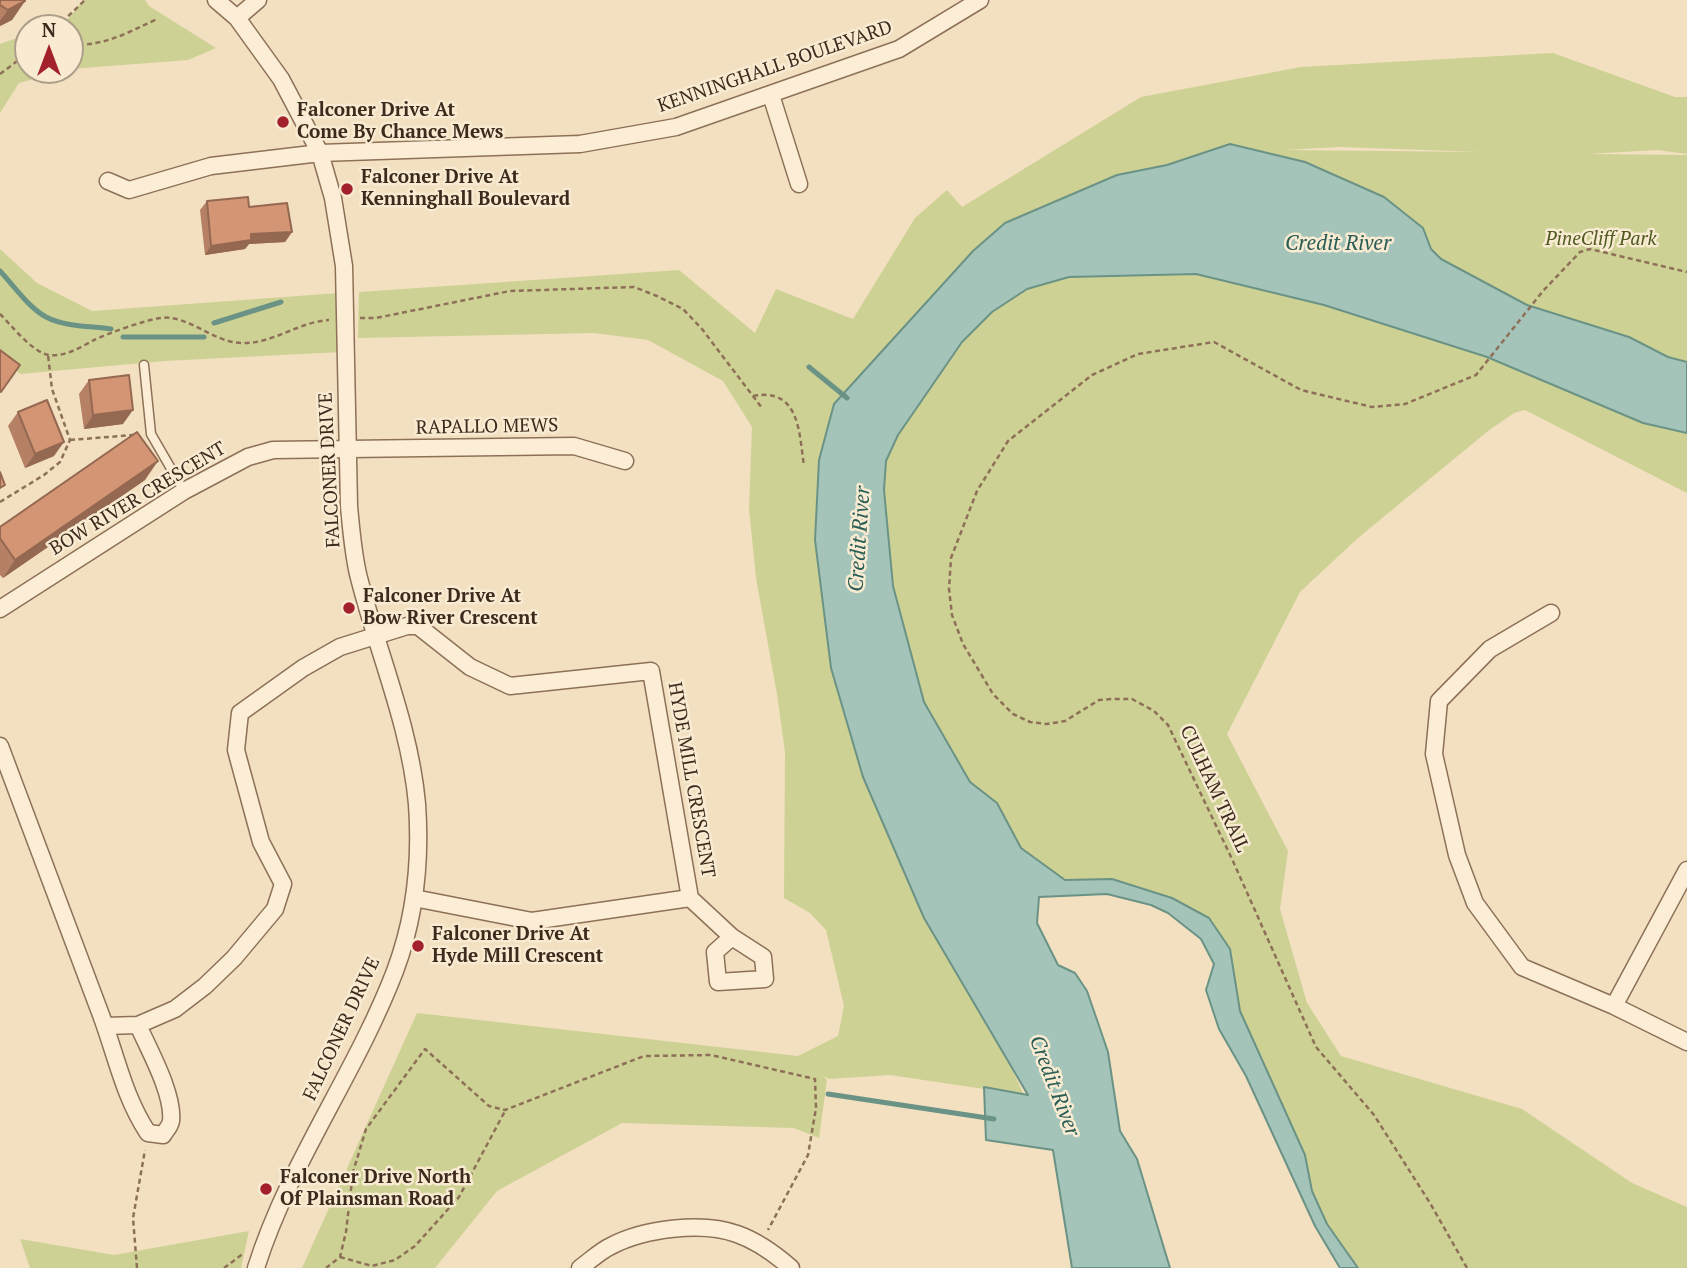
<!DOCTYPE html>
<style>
body{margin:0}
#map{position:relative;width:1687px;height:1268px;overflow:hidden;background:#f2e0c1;font-family:"PT Serif",serif}
canvas{display:block}
.north{position:absolute;left:14px;top:14px;width:70px;height:70px;box-sizing:border-box;background:#f8ebd2;border:2px solid #ad9e89;border-radius:50%;rotate:0deg;font-size:19px;font-weight:700;line-height:28px;text-align:center;color:#3c2a1c}
.north::after{content:'';display:block;margin:auto;width:24px;height:32px;background:#a2212b;clip-path:polygon(50% 0,100% 100%,50% 72%,0 100%)}
</style>
<div id="map">
<canvas width="1687" height="1268"></canvas>
<div class="north">N</div>
</div>
<script>
const context = document.querySelector('canvas').getContext('2d');
context.lineJoin = 'round';
function fill(path, color) {
  context.fillStyle = color;
  context.fill(path, 'evenodd');
}
function strokePath(path, color, width, dash) {
  context.strokeStyle = color;
  context.lineWidth = width;
  context.lineCap = dash ? 'butt' : 'round';
  context.setLineDash(dash || []);
  context.stroke(path);
}
function drawText(font, color, halo, rows, align = 'center') {
  context.font = font + ' "PT Serif",serif';
  context.lineWidth = 5;
  context.setLineDash([]);
  context.textBaseline = 'middle';
  context.strokeStyle = halo;
  context.fillStyle = color;
  for (const [text, x, y, turn = 0] of rows) {
    context.save();
    context.translate(x, y);
    context.rotate((+turn || 0) * Math.PI / 180);
    context.textAlign = isNaN(turn) ? turn : align;
    if (halo) context.strokeText(text, 0, 0);
    context.fillText(text, 0, 0);
    context.restore();
  }
}
fill(new Path2D(`
 M 83,0 L 145,0 L 149,6 L 216,48 L 188,60 L 70,69 L 70,28 L 43,28 L 69,18 Z
 M 28,34 L 28,70 L 66,70 L 19,83 L 0,113 L 0,44 Z
 M 1553,53 L 1675,97 L 1687,97 L 1687,154 L 1657,150 L 1587,154 L 1687,155 L 1687,362 L 1668,357 L 1629,337 L 1527,305 L 1441,259 L 1431,249 L 1423,228 L 1305,162 L 1230,144 L 1167,165 L 1117,175 L 1005,223 L 973,251 L 834,404 L 831,668 L 863,777 L 924,918 L 1007,1058 L 1024,1095 L 890,1075 L 829,1079 L 823,1076 L 827,1080 L 819,1138 L 794,1128 L 622,1123 L 497,1191 L 435,1268 L 302,1268 L 417,1013 L 798,1056 L 838,1036 L 844,1006 L 826,930 L 810,913 L 784,898 L 785,752 L 777,694 L 756,578 L 749,509 L 752,427 L 723,381 L 648,340 L 594,333 L 358,338 L 359,292 L 679,270 L 755,333 L 776,289 L 853,319 L 915,218 L 947,190 L 962,207 L 1141,97 L 1301,67 ZM 1340,147 L 1481,152 L 1482,152 L 1284,150 Z
 M 0,249 L 37,283 L 92,311 L 339,293 L 341,352 L 165,361 L 20,374 L 0,355 Z
 M 1196,274 L 1324,305 L 1487,357 L 1643,423 L 1687,433 L 1687,493 L 1525,410 L 1514,413 L 1488,431 L 1358,538 L 1300,592 L 1227,734 L 1288,851 L 1280,909 L 1307,1003 L 1341,1056 L 1522,1109 L 1632,1183 L 1687,1207 L 1687,1268 L 1358,1268 L 1327,1224 L 1312,1191 L 1305,1155 L 1240,1011 L 1230,949 L 1172,898 L 1113,879 L 1065,881 L 1021,848 L 997,803 L 970,782 L 924,702 L 893,586 L 884,490 L 886,461 L 898,435 L 962,342 L 992,312 L 1027,289 L 1069,277 Z
 M 249,1231 L 241,1268 L 30,1268 L 20,1239 L 114,1255 Z`), '#ced194');
const water = new Path2D(`
 M 1230,144 L 1305,162 L 1384,197 L 1423,228 L 1431,249 L 1441,259 L 1527,305 L 1629,337 L 1668,357 L 1687,362 L 1687,433 L 1643,423 L 1487,357 L 1324,305 L 1196,274 L 1069,277 L 1027,289 L 992,312 L 962,342 L 898,435 L 886,461 L 884,490 L 893,586 L 924,702 L 970,782 L 997,803 L 1021,848 L 1065,880 L 1112,879 L 1172,898 L 1209,918 L 1230,949 L 1240,1011 L 1305,1155 L 1312,1191 L 1327,1224 L 1358,1268 L 1340,1268 L 1315,1226 L 1246,1076 L 1219,1029 L 1206,990 L 1214,964 L 1201,939 L 1168,913 L 1151,905 L 1107,894 L 1039,897 L 1037,923 L 1058,965 L 1075,973 L 1087,991 L 1108,1052 L 1120,1131 L 1137,1159 L 1170,1268 L 1072,1268 L 1053,1150 L 986,1140 L 984,1087 L 1028,1095 L 924,918 L 863,777 L 831,668 L 815,540 L 819,460 L 834,404 L 973,251 L 1005,223 L 1117,175 L 1167,165 Z`);
fill(water, '#a4c4b9');
strokePath(water, '#6a9386', 2);
strokePath(new Path2D(`
 M 0,271 C 14,286 28,307 46,317 C 65,327 91,326 111,329
 M 214,323 L 281,302
 M 123,337 L 204,337
 M 809,367 L 847,398
 M 828,1094 L 994,1119`), '#6a9386', 5);
const service = new Path2D(`
 M 144,365 L 151,434 L 184,491`);
const minor = new Path2D(`
 M 216,0 L 237,18 L 281,79 L 320,153 L 333,198 L 344,266 L 349,506 C 351,529 353,552 358,574 C 377,651 410,725 417,804 C 421,860 415,918 395,971 C 356,1073 289,1163 256,1268
 M 237,18 L 258,0
 M 771,95 L 799,184
 M 108,181 L 129,190 L 211,166 L 320,153 L 580,144 L 676,127 L 899,49 L 980,0
 M 0,609 L 184,491 L 248,457 L 273,450 L 574,446 L 625,461
 M 1551,613 L 1490,649 L 1439,701 L 1434,754 L 1457,855 L 1475,903 L 1522,967 L 1614,1006 L 1687,1042
 M 0,746 C 34,835 67,925 101,1015 C 116,1055 124,1097 148,1133 L 163,1135 C 166,1130 170,1127 171,1121 C 174,1094 149,1050 138,1025 L 105,1026
 M 690,898 L 732,937 L 763,957 L 765,979 L 718,982 L 715,952 L 732,937
 M 1614,1006 L 1687,870
 M 138,1025 L 175,1009 L 205,986 L 234,958 L 275,909 L 283,884 L 261,842 L 236,750 L 240,713 L 303,668 L 340,647 L 407,626 L 418,626 L 470,667 L 510,686 L 651,671 L 690,898 L 532,921 L 414,898
 M 580,1268 C 590,1261 600,1251 611,1246 C 643,1229 702,1221 737,1234 C 757,1241 775,1254 791,1268`);
strokePath(service, '#8d7057', 11);
strokePath(minor, '#8d7057', 19);
strokePath(new Path2D(`
 M 56,28 L 85,0
 M 70,45 C 105,46 127,33 157,19
 M 0,74 L 28,53
 M 0,314 C 11,325 33,353 49,355 C 65,357 81,347 94,340 C 109,333 145,320 161,318 C 187,314 214,343 242,343 C 273,344 298,322 329,320
 M 360,318 L 376,318 L 510,291 L 634,287 L 657,296 L 683,309 L 702,329 L 762,408
 M 753,396 C 800,387 799,433 804,466
 M 70,440 L 133,435
 M 0,502 L 44,475 L 60,462 L 70,440 L 52,389 L 48,355
 M 340,1257 L 372,1266 L 395,1260 L 415,1246 L 459,1197 L 505,1111
 M 137,1268 L 133,1218 L 145,1150
 M 224,1268 L 244,1253
 M 326,1268 L 340,1257 L 346,1232 L 353,1172 L 366,1129 L 425,1049 L 489,1106 L 505,1110 L 644,1056 L 711,1055 L 815,1079 L 816,1108 L 808,1155 L 768,1230
 M 1467,1268 L 1430,1203 L 1374,1115 L 1316,1047 L 1232,859 L 1168,725 L 1154,711 L 1132,699 L 1111,699 L 1099,700 L 1065,721 L 1047,724 L 1030,722 L 1013,714 L 993,694 L 963,644 L 952,615 L 949,589 L 951,558 L 977,491 L 1008,441 L 1092,375 L 1138,354 L 1214,342 L 1301,390 L 1372,407 L 1405,404 L 1476,375 L 1543,291 L 1580,252 L 1590,249 L 1687,272`), '#8d7057', 2.5, [5, 3.5]);
strokePath(service, '#fceed6', 8);
strokePath(minor, '#fceed6', 16);
fill(new Path2D(`
 M 0,0 L 25,1 L 12,20 L 0,26 Z
 M 207,201 L 249,207 L 292,232 L 285,242 L 249,244 L 245,249 L 205,255 L 200,210 Z
 M 89,380 L 123,424 L 84,429 L 79,394 Z
 M 18,412 L 54,456 L 25,468 L 8,426 Z
 M 145,480 L 3,578 L 0,575 L 0,527 Z`), '#b58064');
fill(new Path2D(`
 M 25,1 L 12,20 L 0,26 L 0,21 L 8,10 Z
 M 292,232 L 285,242 L 249,244 L 245,249 L 205,255 L 211,246 L 251,234 Z
 M 133,410 L 123,424 L 84,429 L 93,415 Z
 M 64,442 L 54,456 L 25,468 L 35,454 Z
 M 158,461 L 145,480 L 3,578 L 15,560 Z`), '#946851');
const building = new Path2D(`
 M 0,0 L 25,0 L 25,1 L 8,10 L 0,5 Z
 M 248,197 L 249,207 L 287,203 L 292,232 L 251,234 L 251,240 L 211,246 L 207,201 Z
 M 0,350 L 20,365 L 1,392 L 0,391 Z
 M 129,375 L 133,410 L 93,415 L 89,380 Z
 M 47,400 L 64,442 L 35,454 L 18,412 Z
 M 137,432 L 158,461 L 15,560 L 0,538 L 0,527 Z
 M 0,472 L 5,485 L 0,488 Z`);
fill(building, '#d39574');
strokePath(building, '#946851', 2);
for (const [x, y, r, color] of [
 [283,122,7,"#a2212b"],
 [347,189,7,"#a2212b"],
 [349,608,7,"#a2212b"],
 [418,946,7,"#a2212b"],
 [266,1189,7,"#a2212b"]
]) {
  const dot = new Path2D();
  dot.arc(x, y, r, 0, 2 * Math.PI);
  context.fillStyle = color;
  context.fill(dot);
  strokePath(dot, '#f8ebd2', 2.5);
}
drawText('19px', '#3c2a1c', '#f8ebd2', [
 ["KENNINGHALL BOULEVARD",775,67,-19],
 ["RAPALLO MEWS",487,427,-1],
 ["FALCONER DRIVE",330,470,-93],
 ["BOW RIVER CRESCENT",138,499,-31],
 ["HYDE MILL CRESCENT",691,780,80],
 ["CULHAM TRAIL",1214,789,65],
 ["FALCONER DRIVE",342,1029,-65]
]);
drawText('bold 19px', '#3c2a1c', '#f8ebd2', [
 ["Falconer Drive At",297,111],
 ["Come By Chance Mews",297,133],
 ["Falconer Drive At",361,178],
 ["Kenninghall Boulevard",361,200],
 ["Falconer Drive At",363,597],
 ["Bow River Crescent",363,619],
 ["Falconer Drive At",432,935],
 ["Hyde Mill Crescent",432,957],
 ["Falconer Drive North",280,1178],
 ["Of Plainsman Road",280,1200]
], 'left');
drawText('italic 19px', '#4f5a21', '#f8ebd2', [
 ["PineCliff Park",1601,240]
]);
drawText('italic 21px', '#2a5d56', '#f8ebd2', [
 ["Credit River",1338,244],
 ["Credit River",860,539,-86],
 ["Credit River",1054,1086,69]
]);
</script>
